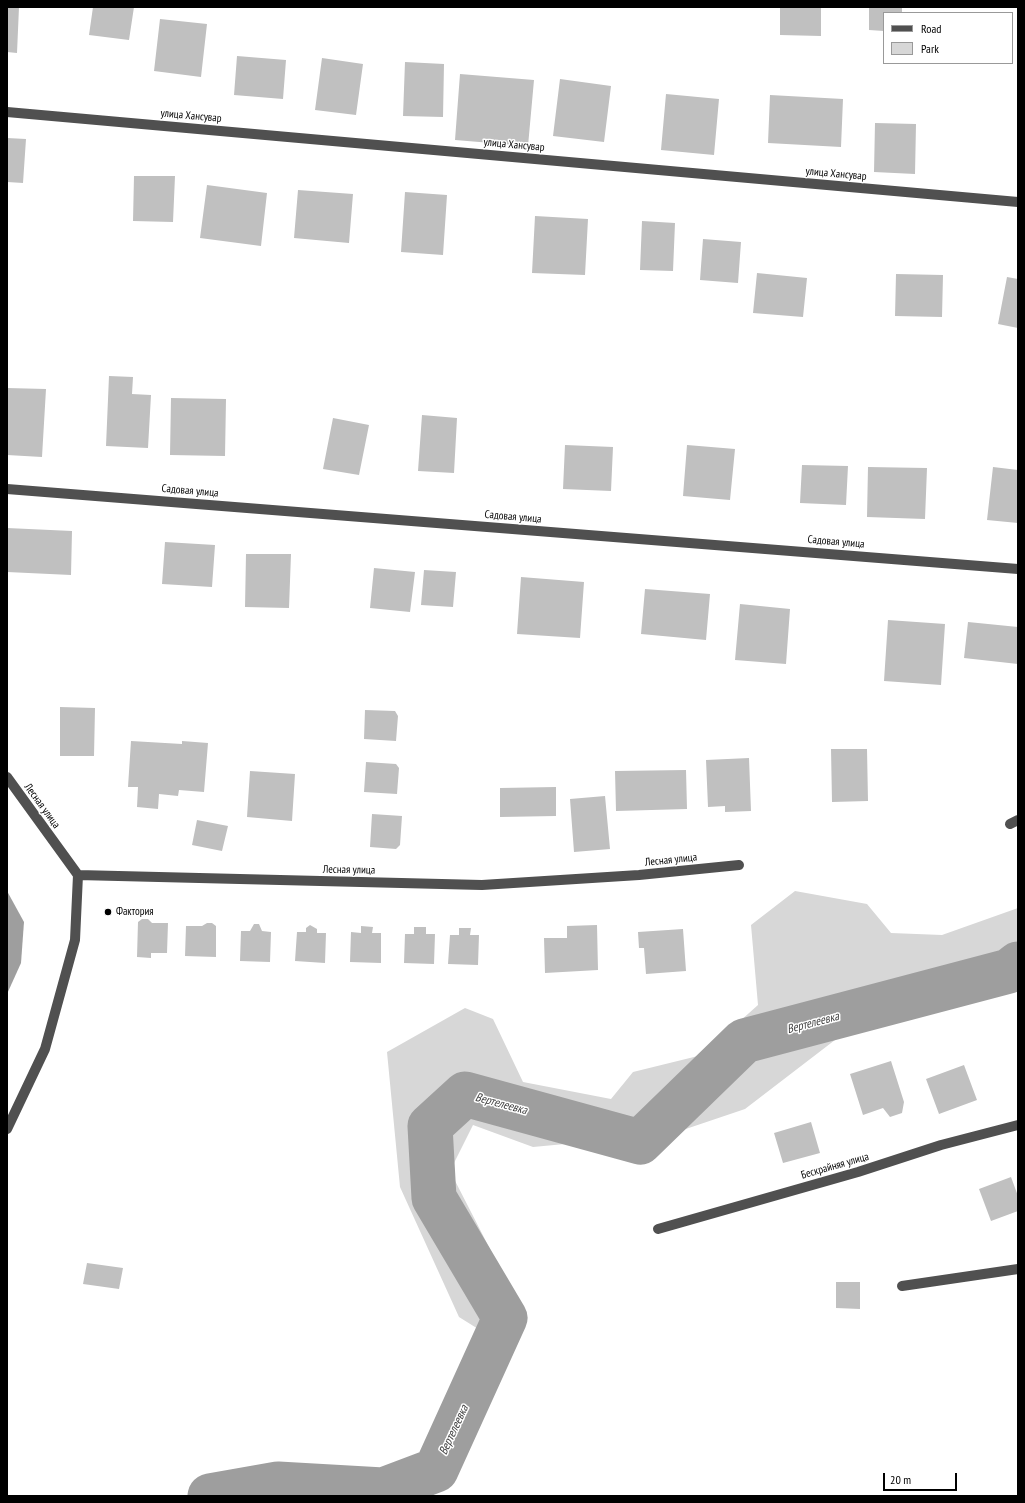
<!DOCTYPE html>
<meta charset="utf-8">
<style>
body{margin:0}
#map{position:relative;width:1025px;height:1503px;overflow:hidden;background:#fff;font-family:"PT Sans Narrow",sans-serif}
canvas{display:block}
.frame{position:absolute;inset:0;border:8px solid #000;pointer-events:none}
.legend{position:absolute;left:883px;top:12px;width:130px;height:52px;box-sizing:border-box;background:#fff;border:1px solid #999;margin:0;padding:5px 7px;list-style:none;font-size:12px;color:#000}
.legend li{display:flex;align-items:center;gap:8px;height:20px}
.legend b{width:20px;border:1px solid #999}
.scale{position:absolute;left:883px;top:1473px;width:74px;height:18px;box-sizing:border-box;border:2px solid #000;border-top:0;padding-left:5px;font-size:12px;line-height:14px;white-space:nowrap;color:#000;-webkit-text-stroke:3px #fff;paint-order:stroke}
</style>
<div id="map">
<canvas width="1025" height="1503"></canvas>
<div class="frame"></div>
<ul class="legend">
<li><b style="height:5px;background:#505050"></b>Road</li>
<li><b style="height:11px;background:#d7d7d7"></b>Park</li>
</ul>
<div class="scale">20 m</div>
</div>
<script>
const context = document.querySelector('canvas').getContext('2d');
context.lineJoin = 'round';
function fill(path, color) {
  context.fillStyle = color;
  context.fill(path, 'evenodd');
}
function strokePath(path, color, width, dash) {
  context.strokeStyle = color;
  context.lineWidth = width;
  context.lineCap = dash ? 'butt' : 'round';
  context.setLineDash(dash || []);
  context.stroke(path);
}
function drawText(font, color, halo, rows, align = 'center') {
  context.font = font + ' "PT Sans Narrow",sans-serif';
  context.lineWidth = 3;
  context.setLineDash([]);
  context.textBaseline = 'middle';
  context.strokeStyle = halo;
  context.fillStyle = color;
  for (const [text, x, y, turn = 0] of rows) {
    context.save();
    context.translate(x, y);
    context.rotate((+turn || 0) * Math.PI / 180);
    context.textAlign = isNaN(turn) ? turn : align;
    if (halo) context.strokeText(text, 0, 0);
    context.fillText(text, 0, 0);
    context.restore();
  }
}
fill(new Path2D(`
 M 795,891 L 867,904 L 891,933 L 942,935 L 1018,908 L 1018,983 L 878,1007 L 745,1109 L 671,1134 L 533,1147 L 473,1125 L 450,1171 L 492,1253 L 483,1332 L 459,1317 L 400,1187 L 387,1052 L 465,1008 L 493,1019 L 523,1082 L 611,1099 L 633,1072 L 702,1055 L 758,1005 L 751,925 Z`), '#d7d7d7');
fill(new Path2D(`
 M 7,891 L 24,922 L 21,963 L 7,994 Z`), '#9e9e9e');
strokePath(new Path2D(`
 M 210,1496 L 278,1484 L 383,1490 L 436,1470 L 505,1318 L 434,1198 L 430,1126 L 465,1094 L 640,1142 L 744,1041 L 1009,971 L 1018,964`), '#9e9e9e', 45);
fill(new Path2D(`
 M 7,7 L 19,7 L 17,53 L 7,52 Z
 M 93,7 L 134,7 L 129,40 L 89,35 Z
 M 780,7 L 821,7 L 821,36 L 780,35 Z
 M 869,7 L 902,7 L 902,13 L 884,13 L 884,31 L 869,30 Z
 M 160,19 L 207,24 L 201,77 L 154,71 Z
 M 237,56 L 286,60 L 283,99 L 234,95 Z
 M 322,58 L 363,64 L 356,115 L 315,110 Z
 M 405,62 L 444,64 L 443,117 L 403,116 Z
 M 460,74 L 534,80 L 528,146 L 455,140 Z
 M 560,79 L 611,86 L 604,142 L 553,136 Z
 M 666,94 L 719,99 L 714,155 L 661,150 Z
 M 770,95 L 843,99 L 841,147 L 768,143 Z
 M 875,123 L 916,124 L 915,174 L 874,172 Z
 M 7,138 L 26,139 L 23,183 L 7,182 Z
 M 134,176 L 175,176 L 173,222 L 133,221 Z
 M 207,185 L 267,193 L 261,246 L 200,238 Z
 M 298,190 L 353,194 L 349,243 L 294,238 Z
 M 405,192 L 447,195 L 443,255 L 401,252 Z
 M 535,216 L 588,219 L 585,275 L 532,273 Z
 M 642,221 L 675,223 L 673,271 L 640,270 Z
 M 703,239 L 741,242 L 738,283 L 700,280 Z
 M 757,273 L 807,278 L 803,317 L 753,313 Z
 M 896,274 L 943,275 L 942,317 L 895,316 Z
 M 1007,277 L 1018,279 L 1018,328 L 998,324 Z
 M 109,376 L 133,377 L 132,394 L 151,395 L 148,448 L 106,446 Z
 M 7,388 L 46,389 L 42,457 L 7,455 Z
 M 171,398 L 226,399 L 225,456 L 170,455 Z
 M 422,415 L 457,418 L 454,473 L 418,471 Z
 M 333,418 L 369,425 L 359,475 L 323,469 Z
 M 565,445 L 613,447 L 611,491 L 563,489 Z
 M 687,445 L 735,449 L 730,500 L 683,496 Z
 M 802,465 L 848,466 L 846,505 L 800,503 Z
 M 868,467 L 927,468 L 925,519 L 867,517 Z
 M 993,467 L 1018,470 L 1018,523 L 987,520 Z
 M 7,528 L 72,531 L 71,575 L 7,572 Z
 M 165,542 L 215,545 L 212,587 L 162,584 Z
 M 246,554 L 291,554 L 289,608 L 245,607 Z
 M 374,568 L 415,572 L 410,612 L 370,608 Z
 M 424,570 L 456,572 L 453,607 L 421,605 Z
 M 521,577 L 584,582 L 580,638 L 517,634 Z
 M 645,589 L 710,594 L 706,640 L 641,634 Z
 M 740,604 L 790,609 L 786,664 L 735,660 Z
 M 888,620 L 945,624 L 941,685 L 884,681 Z
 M 968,622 L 1018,627 L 1018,664 L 964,658 Z
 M 60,707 L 95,708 L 94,756 L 60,756 Z
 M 365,710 L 395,711 L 398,716 L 396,741 L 364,739 Z
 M 131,741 L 182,744 L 182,741 L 208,743 L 204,792 L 179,790 L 178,796 L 159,794 L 158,809 L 137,807 L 138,787 L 128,787 Z
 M 831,749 L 867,749 L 868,801 L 832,802 Z
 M 749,758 L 751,811 L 725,812 L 725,806 L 708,807 L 706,760 Z
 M 366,762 L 396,764 L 399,768 L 397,794 L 364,792 Z
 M 686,770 L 687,809 L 616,811 L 615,771 Z
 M 250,771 L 295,774 L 292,821 L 247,817 Z
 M 556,787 L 556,816 L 500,817 L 500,788 Z
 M 605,796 L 610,849 L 574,852 L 570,799 Z
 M 372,814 L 402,816 L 400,845 L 396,849 L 370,847 Z
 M 197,820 L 228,826 L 222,851 L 192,845 Z
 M 142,919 L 148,919 L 152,923 L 168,923 L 167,953 L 151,953 L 151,958 L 137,957 L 138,922 Z
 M 207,923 L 212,923 L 216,926 L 216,957 L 185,956 L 186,926 L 202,926 Z
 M 254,924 L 259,924 L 262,931 L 271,932 L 270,962 L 240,961 L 241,931 L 250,931 Z
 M 310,925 L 317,929 L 317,933 L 326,933 L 325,963 L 295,961 L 297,932 L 306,932 L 306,928 Z
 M 597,925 L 598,970 L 545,973 L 544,938 L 567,938 L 567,926 Z
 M 361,926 L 373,927 L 372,933 L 381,933 L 381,963 L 350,962 L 351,932 L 361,933 Z
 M 414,927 L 426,927 L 426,934 L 435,934 L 434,964 L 404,963 L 405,934 L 414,934 Z
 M 459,928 L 471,928 L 470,935 L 479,935 L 478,965 L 448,964 L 450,935 L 459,935 Z
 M 683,929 L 686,971 L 646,974 L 644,948 L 639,948 L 638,932 Z
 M 891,1061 L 904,1102 L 902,1113 L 890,1117 L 883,1108 L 863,1115 L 850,1074 Z
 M 964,1065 L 977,1100 L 939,1114 L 926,1079 Z
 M 811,1122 L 820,1153 L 783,1163 L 774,1133 Z
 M 1011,1177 L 1018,1196 L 1018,1211 L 991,1221 L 979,1189 Z
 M 87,1263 L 123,1268 L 119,1289 L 83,1284 Z
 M 836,1282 L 860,1282 L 860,1309 L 836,1308 Z`), '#c0c0c0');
strokePath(new Path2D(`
 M 7,112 L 1018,202
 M 7,489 L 1018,569
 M 7,777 L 78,875 L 482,885 L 639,875 L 739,865
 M 1010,824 L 1018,820
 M 7,1129 L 45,1049 L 75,940 L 78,875
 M 658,1229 L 858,1172 L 941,1145 L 1018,1125
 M 902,1286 L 1018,1269`), '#505050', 10);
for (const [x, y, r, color] of [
 [108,912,4,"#000"]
]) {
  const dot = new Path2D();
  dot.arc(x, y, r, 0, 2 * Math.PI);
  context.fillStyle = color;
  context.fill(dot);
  strokePath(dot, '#fff', 1.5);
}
drawText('11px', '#000', '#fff', [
 ["улица Хансувар",191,116,5],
 ["улица Хансувар",514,145,5],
 ["улица Хансувар",836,174,5],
 ["Садовая улица",190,491,5],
 ["Садовая улица",513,517,5],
 ["Садовая улица",836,542,5],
 ["Лесная улица",42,806,54],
 ["Лесная улица",671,860,-6],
 ["Лесная улица",349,870,1],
 ["Бескрайняя улица",835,1166,-16]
]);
drawText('11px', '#000', '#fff', [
 ["Фактория",116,912]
], 'left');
drawText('italic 12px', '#3f3f3f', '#fff', [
 ["Вертелеевка",813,1023,-15],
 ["Вертелеевка",501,1104,15],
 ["Вертелеевка",454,1430,-65]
]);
</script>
